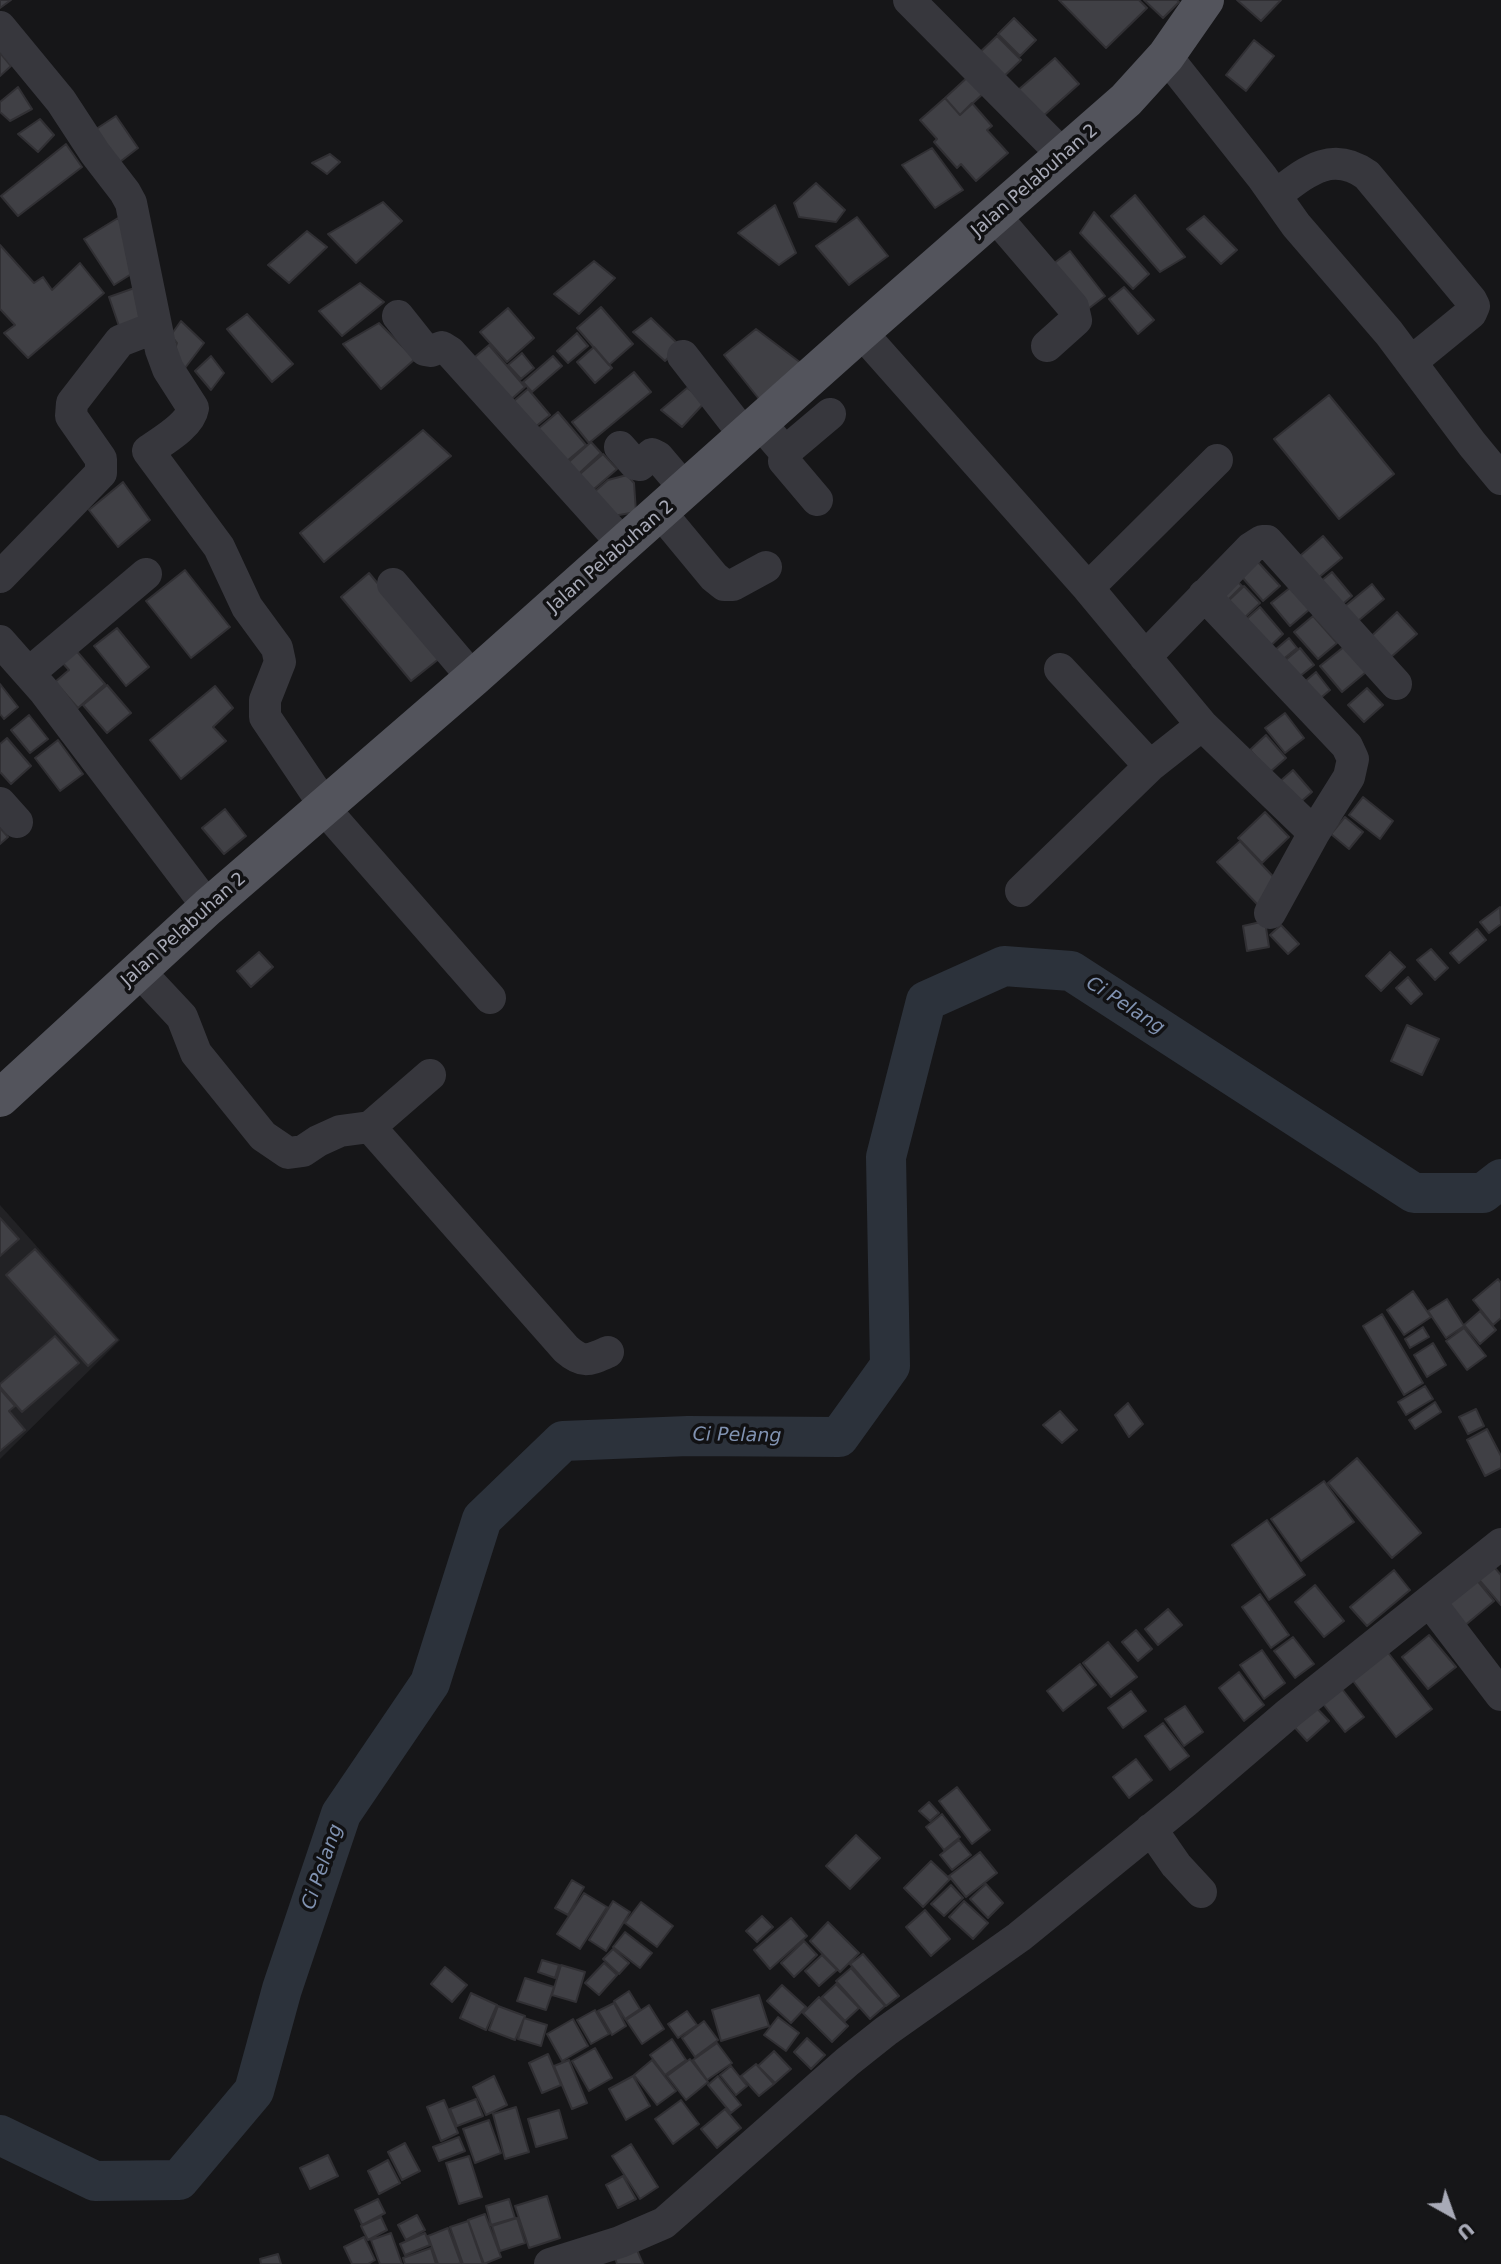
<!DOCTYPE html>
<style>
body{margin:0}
#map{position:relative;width:1501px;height:2264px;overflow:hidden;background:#161618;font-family:"DejaVu Sans",sans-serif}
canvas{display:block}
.north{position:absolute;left:1417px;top:2180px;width:70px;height:70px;-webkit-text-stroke:5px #111113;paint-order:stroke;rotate:140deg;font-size:19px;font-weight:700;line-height:28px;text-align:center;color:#a8aab7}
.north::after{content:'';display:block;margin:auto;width:24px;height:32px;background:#a8aab7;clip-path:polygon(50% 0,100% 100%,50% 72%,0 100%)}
</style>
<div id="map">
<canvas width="1501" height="2264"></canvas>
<div class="north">U</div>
</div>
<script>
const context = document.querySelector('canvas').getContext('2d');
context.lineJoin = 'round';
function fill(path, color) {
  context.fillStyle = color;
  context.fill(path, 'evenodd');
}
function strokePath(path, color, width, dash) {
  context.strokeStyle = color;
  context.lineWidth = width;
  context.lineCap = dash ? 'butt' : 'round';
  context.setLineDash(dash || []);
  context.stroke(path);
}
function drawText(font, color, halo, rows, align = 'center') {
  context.font = font + ' "DejaVu Sans",sans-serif';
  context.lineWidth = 7;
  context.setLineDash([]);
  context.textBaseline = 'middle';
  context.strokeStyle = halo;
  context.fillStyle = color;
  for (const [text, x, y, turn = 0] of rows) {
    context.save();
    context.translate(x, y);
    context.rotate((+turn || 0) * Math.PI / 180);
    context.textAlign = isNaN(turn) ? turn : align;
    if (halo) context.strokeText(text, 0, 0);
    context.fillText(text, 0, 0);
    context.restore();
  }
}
fill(new Path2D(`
 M 0,1205 L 120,1340 L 0,1459 Z`), '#222225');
strokePath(new Path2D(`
 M 0,2135 L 95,2181 L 179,2180 L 254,2091 L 282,1989 L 341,1814 L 430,1683 L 482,1519 L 563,1441 L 688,1436 L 839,1437 L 890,1366 L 886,1157 L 926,1001 L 1004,966 L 1071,971 L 1414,1193 L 1483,1193 L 1501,1179`), '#2c323b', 40);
const building = new Path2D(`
 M 0,0 L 11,0 L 0,8 Z
 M 1059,0 L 1139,0 L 1147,8 L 1106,48 Z
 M 1144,0 L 1177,0 L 1179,2 L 1163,18 Z
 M 1237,0 L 1281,0 L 1261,21 Z
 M 1014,18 L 1036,40 L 1020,56 L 998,34 Z
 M 997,36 L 1021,60 L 998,82 L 974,58 Z
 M 1254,40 L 1274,56 L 1246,91 L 1226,75 Z
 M 0,53 L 11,66 L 0,76 Z
 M 1055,58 L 1079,84 L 1041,118 L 1017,91 Z
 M 971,74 L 986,91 L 960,115 L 945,98 Z
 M 18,87 L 32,109 L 10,121 L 0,112 L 0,102 Z
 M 945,98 L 960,115 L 972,103 L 992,126 L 987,130 L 1008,153 L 976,181 L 961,164 L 957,168 L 934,142 L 937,139 L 920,120 Z
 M 116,116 L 138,148 L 116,165 L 90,133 Z
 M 40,119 L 54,135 L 38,152 L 18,134 Z
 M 66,144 L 82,167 L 18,216 L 1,196 Z
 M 932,148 L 963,190 L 935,208 L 902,165 Z
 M 330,154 L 340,162 L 327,174 L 312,163 Z
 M 816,183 L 845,210 L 836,222 L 799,217 L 794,203 Z
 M 1135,195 L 1185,257 L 1160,272 L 1111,216 Z
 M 383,202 L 402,221 L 356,263 L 328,234 Z
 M 775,205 L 796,253 L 779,265 L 738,233 Z
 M 1094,212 L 1149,274 L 1133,289 L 1080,233 Z
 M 1204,216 L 1237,250 L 1221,264 L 1187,229 Z
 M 857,217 L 888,256 L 849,285 L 816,246 Z
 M 118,218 L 147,264 L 114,285 L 84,239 Z
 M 307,231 L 327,247 L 289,283 L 268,265 Z
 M 0,245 L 34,283 L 43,277 L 52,290 L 80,263 L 104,293 L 28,358 L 4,333 L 15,325 L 0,309 Z
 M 1070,251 L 1105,296 L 1088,309 L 1053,264 Z
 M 594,261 L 615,278 L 579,314 L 554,294 Z
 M 360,283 L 384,302 L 342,336 L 319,311 Z
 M 140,286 L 153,320 L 121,332 L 109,297 Z
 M 1124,287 L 1154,320 L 1138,334 L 1109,299 Z
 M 601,307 L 633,344 L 609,365 L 577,328 Z
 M 508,308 L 534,338 L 507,362 L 480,332 Z
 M 247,314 L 293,364 L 272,382 L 227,329 Z
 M 651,318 L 680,346 L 665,361 L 633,332 Z
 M 181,321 L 204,343 L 185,368 L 172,358 L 177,343 L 171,335 Z
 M 379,323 L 415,359 L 381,389 L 343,344 Z
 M 756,329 L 801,363 L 759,399 L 724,355 Z
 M 577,333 L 588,346 L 568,363 L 557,351 Z
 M 489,345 L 525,387 L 505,405 L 469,362 Z
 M 594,347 L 612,368 L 595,383 L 577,362 Z
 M 522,353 L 534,368 L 521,379 L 508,365 Z
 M 211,356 L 224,373 L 211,390 L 195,371 Z
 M 553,356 L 562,366 L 532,392 L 523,382 Z
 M 634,372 L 651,392 L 589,443 L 572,422 Z
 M 687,388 L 706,401 L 682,427 L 661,410 Z
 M 528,389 L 550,415 L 529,432 L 508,406 Z
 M 1329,395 L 1394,474 L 1339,519 L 1274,439 Z
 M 558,412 L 586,445 L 560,467 L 532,434 Z
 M 423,430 L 451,456 L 324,562 L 300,533 Z
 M 591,442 L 601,453 L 572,480 L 562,468 Z
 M 603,454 L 617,469 L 586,496 L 573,480 Z
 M 627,475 L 634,483 L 636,512 L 602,518 L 586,499 L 608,480 Z
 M 123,482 L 150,520 L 118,547 L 89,510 Z
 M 1323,536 L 1342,558 L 1312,583 L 1293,562 Z
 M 1258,562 L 1280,586 L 1263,601 L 1242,577 Z
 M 185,570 L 230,627 L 191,658 L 146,601 Z
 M 1332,572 L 1352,596 L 1337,609 L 1316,585 Z
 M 369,573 L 440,658 L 411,681 L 341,597 Z
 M 1234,578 L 1242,586 L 1226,602 L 1218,592 Z
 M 1372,584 L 1384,599 L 1351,627 L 1338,612 Z
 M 1244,586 L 1260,603 L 1240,622 L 1224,605 Z
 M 1291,587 L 1310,609 L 1290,626 L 1271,603 Z
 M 1260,607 L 1283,634 L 1266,650 L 1242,623 Z
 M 1397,612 L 1417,634 L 1382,665 L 1363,644 Z
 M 1313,616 L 1337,643 L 1318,659 L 1294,632 Z
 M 117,628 L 149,667 L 126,686 L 94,646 Z
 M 1289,638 L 1297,648 L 1276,665 L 1268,656 Z
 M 1345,646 L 1366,672 L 1342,692 L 1320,666 Z
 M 74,648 L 105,684 L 78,708 L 55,682 L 69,670 L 60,660 Z
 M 1300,648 L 1314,665 L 1295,680 L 1282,663 Z
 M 1316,672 L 1330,690 L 1317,701 L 1302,684 Z
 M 0,684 L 18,707 L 4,719 L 0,714 Z
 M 107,685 L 131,713 L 107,733 L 83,705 Z
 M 215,686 L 233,708 L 213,727 L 226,741 L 181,779 L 150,740 Z
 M 1367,688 L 1383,705 L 1364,722 L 1348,705 Z
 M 1285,713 L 1304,738 L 1285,753 L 1265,728 Z
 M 29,715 L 48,739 L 30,753 L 11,730 Z
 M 1266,735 L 1286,758 L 1270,772 L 1250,750 Z
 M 7,738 L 31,766 L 11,784 L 0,772 L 0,744 Z
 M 58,740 L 83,774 L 60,791 L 35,758 Z
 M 1293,770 L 1312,792 L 1296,806 L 1277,784 Z
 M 1363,797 L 1393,821 L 1380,839 L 1349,815 Z
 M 225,809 L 246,836 L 224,854 L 202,828 Z
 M 1265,812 L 1289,837 L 1262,863 L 1238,838 Z
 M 1345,817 L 1363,832 L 1349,849 L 1331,834 Z
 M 0,828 L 8,837 L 0,844 Z
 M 1240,841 L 1280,884 L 1258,905 L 1217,862 Z
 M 1500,907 L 1501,924 L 1489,933 L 1480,922 Z
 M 1265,921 L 1269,947 L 1247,951 L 1243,926 Z
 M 1281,925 L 1299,944 L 1288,954 L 1270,935 Z
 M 1477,929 L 1486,940 L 1459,963 L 1450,953 Z
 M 1431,949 L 1448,968 L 1435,980 L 1417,960 Z
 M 259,952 L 273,967 L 251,987 L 237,971 Z
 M 1390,952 L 1405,967 L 1381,991 L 1366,976 Z
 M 1408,977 L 1422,994 L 1411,1004 L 1396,988 Z
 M 1407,1025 L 1439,1039 L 1422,1075 L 1391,1061 Z
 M 0,1218 L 19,1239 L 0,1256 Z
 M 35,1249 L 117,1340 L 88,1366 L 6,1275 Z
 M 1498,1279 L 1501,1283 L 1501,1318 L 1493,1325 L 1473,1300 Z
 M 1413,1291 L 1431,1317 L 1404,1335 L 1387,1310 Z
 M 1447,1299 L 1464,1326 L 1446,1338 L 1428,1311 Z
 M 1480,1311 L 1496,1330 L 1480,1344 L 1464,1325 Z
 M 1382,1314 L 1423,1383 L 1404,1395 L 1363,1326 Z
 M 1423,1327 L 1429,1337 L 1410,1348 L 1405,1339 Z
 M 1464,1328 L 1486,1356 L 1467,1370 L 1446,1341 Z
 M 55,1336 L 79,1363 L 22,1412 L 0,1387 L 0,1384 Z
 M 1433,1343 L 1446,1365 L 1427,1377 L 1414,1355 Z
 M 1425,1386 L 1433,1399 L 1406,1415 L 1398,1402 Z
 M 0,1389 L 15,1406 L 9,1411 L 25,1430 L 0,1451 Z
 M 1435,1402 L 1441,1412 L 1415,1429 L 1409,1420 Z
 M 1128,1403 L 1143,1424 L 1129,1437 L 1115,1415 Z
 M 1476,1409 L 1484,1426 L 1468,1434 L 1459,1417 Z
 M 1060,1411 L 1077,1430 L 1062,1443 L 1043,1425 Z
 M 1487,1429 L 1501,1456 L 1501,1468 L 1485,1476 L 1467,1440 Z
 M 1357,1458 L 1421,1533 L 1392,1558 L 1328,1483 Z
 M 1324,1481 L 1354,1522 L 1301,1561 L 1271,1519 Z
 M 1267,1520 L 1305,1575 L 1269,1600 L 1232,1545 Z
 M 1489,1561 L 1501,1575 L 1501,1605 L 1474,1574 Z
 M 1394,1570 L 1410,1590 L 1367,1626 L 1350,1607 Z
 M 1476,1579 L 1494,1601 L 1463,1627 L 1445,1606 Z
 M 1315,1585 L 1344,1621 L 1324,1637 L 1295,1602 Z
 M 1260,1594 L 1289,1635 L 1271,1648 L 1242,1607 Z
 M 1168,1609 L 1182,1625 L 1158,1645 L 1145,1629 Z
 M 1136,1630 L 1152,1649 L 1138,1661 L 1122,1642 Z
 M 1429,1635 L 1456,1667 L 1428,1689 L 1402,1657 Z
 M 1293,1637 L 1314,1664 L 1295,1678 L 1274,1651 Z
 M 1108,1642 L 1137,1677 L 1111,1697 L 1083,1663 Z
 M 1262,1650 L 1285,1683 L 1264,1699 L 1240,1665 Z
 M 1386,1650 L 1432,1709 L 1396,1737 L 1350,1677 Z
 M 1080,1664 L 1096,1685 L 1063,1711 L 1047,1691 Z
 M 1239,1672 L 1264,1705 L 1244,1721 L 1219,1688 Z
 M 1335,1680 L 1364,1717 L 1345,1732 L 1316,1695 Z
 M 1131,1691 L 1146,1711 L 1123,1728 L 1108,1708 Z
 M 1309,1700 L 1329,1721 L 1307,1741 L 1288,1720 Z
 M 1185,1706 L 1203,1732 L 1184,1746 L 1165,1719 Z
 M 1163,1723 L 1189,1756 L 1170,1770 L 1145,1736 Z
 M 1136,1759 L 1152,1780 L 1129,1798 L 1113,1777 Z
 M 957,1787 L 990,1830 L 972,1844 L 939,1801 Z
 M 929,1802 L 939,1813 L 930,1821 L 919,1811 Z
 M 942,1814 L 960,1837 L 944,1850 L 926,1827 Z
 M 856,1835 L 880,1858 L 850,1889 L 826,1866 Z
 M 959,1840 L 971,1855 L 952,1870 L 940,1855 Z
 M 980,1852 L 997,1873 L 966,1897 L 949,1876 Z
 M 931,1861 L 950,1879 L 923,1907 L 904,1888 Z
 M 572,1880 L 584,1887 L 568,1915 L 555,1908 Z
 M 986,1884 L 1003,1903 L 988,1918 L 970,1899 Z
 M 951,1885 L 963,1898 L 944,1916 L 931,1904 Z
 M 584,1893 L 607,1907 L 580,1949 L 557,1934 Z
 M 613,1901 L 630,1912 L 606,1951 L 589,1940 Z
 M 964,1901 L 988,1923 L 973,1939 L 949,1917 Z
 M 641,1902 L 673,1926 L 657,1947 L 625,1923 Z
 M 925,1910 L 950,1939 L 931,1956 L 906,1927 Z
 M 762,1916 L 773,1927 L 757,1942 L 746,1931 Z
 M 791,1918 L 807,1936 L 770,1969 L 754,1950 Z
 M 828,1922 L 859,1953 L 840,1972 L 810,1941 Z
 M 625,1932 L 652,1953 L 640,1968 L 613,1947 Z
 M 804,1941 L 817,1955 L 794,1977 L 781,1963 Z
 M 613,1949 L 629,1963 L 619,1974 L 603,1959 Z
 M 863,1954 L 899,1996 L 886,2006 L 850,1964 Z
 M 822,1955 L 837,1970 L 819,1986 L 805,1971 Z
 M 542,1960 L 559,1965 L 555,1978 L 538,1972 Z
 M 604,1963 L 617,1975 L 599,1995 L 585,1983 Z
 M 561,1965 L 585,1972 L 576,2002 L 552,1995 Z
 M 445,1967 L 467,1985 L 452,2002 L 431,1984 Z
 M 851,1968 L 885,2006 L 870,2019 L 836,1981 Z
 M 525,1978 L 554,1987 L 546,2010 L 517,2001 Z
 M 836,1984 L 859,2008 L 845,2021 L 822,1997 Z
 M 782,1985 L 806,2007 L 791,2023 L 767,2001 Z
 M 629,1991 L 640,2009 L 625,2019 L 614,2001 Z
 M 471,1993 L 497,2005 L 486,2030 L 460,2018 Z
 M 759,1995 L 769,2026 L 721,2041 L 712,2010 Z
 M 819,1997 L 848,2026 L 832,2042 L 803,2013 Z
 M 614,2003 L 626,2026 L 612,2035 L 598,2011 Z
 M 649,2005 L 664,2029 L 642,2044 L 626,2020 Z
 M 498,2006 L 525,2016 L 515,2040 L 489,2030 Z
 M 595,2010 L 609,2034 L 591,2044 L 577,2020 Z
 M 687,2011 L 697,2025 L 678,2038 L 668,2024 Z
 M 778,2017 L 799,2033 L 786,2051 L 764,2035 Z
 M 524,2018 L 547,2025 L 541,2046 L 518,2039 Z
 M 573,2019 L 588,2046 L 562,2061 L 547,2034 Z
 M 704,2021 L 718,2040 L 695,2057 L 682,2038 Z
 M 807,2038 L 825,2055 L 811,2069 L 794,2052 Z
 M 672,2039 L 686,2060 L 665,2075 L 650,2055 Z
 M 717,2043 L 732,2063 L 707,2080 L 693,2060 Z
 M 595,2048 L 612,2078 L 589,2091 L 572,2061 Z
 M 774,2051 L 791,2069 L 775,2083 L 758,2066 Z
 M 548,2054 L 561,2085 L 542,2093 L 529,2063 Z
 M 690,2059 L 708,2082 L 686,2100 L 667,2076 Z
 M 569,2060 L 587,2103 L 572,2109 L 554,2066 Z
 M 652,2060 L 676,2091 L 657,2105 L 634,2075 Z
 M 756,2064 L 774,2084 L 759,2096 L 741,2076 Z
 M 731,2066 L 747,2086 L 736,2095 L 720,2075 Z
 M 494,2076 L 507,2105 L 486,2115 L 473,2087 Z
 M 633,2076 L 650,2106 L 626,2120 L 609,2089 Z
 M 718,2076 L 741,2105 L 731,2113 L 708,2085 Z
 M 476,2099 L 483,2116 L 457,2126 L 450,2109 Z
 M 444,2100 L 458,2133 L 441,2141 L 427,2107 Z
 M 681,2100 L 699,2124 L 673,2144 L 655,2119 Z
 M 516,2107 L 529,2152 L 505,2159 L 493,2114 Z
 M 725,2109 L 741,2128 L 717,2148 L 701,2129 Z
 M 559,2110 L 567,2138 L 536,2147 L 528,2119 Z
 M 489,2120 L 501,2153 L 475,2163 L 463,2129 Z
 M 459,2137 L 465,2151 L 439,2161 L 433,2147 Z
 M 405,2143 L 420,2171 L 402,2180 L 388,2152 Z
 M 631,2144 L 658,2187 L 640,2199 L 612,2156 Z
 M 328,2155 L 338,2176 L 310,2189 L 300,2168 Z
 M 469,2156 L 482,2197 L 459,2204 L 446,2163 Z
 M 388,2160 L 400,2183 L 379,2194 L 368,2171 Z
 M 623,2176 L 636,2199 L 618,2208 L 606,2185 Z
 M 547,2196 L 560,2238 L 529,2248 L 515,2206 Z
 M 378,2199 L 385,2213 L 362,2225 L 355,2210 Z
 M 509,2199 L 515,2218 L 491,2225 L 486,2206 Z
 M 485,2214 L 501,2257 L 484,2264 L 468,2220 Z
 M 417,2215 L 425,2230 L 406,2240 L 398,2225 Z
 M 381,2217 L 387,2230 L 368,2240 L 361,2226 Z
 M 517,2218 L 525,2243 L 500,2251 L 492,2226 Z
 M 468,2221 L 483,2264 L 463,2264 L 450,2227 Z
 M 448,2228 L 461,2263 L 458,2264 L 438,2264 L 428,2236 Z
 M 391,2233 L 402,2264 L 380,2264 L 371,2240 Z
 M 425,2233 L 430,2245 L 405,2255 L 400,2244 Z
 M 364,2237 L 375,2260 L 368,2264 L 352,2264 L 344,2247 Z
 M 431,2248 L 436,2264 L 405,2264 L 403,2258 Z
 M 636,2248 L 643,2264 L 617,2264 L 615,2258 Z
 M 278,2254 L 281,2264 L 261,2264 L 260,2259 Z`);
fill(building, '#404045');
strokePath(building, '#313034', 2);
strokePath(new Path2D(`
 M 909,0 L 1064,156
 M 0,27 L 61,101 L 95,153 L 125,192 L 131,203 L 161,350 L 168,369 L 193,408 C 190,426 162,441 148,451 L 219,547 L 247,607 L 277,648 L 280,662 L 265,700 L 265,717 L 335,821 L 490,998
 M 1166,56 L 1262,177 L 1296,225 L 1389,333 L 1472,444 L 1501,479
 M 1276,195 C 1305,173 1331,149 1367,175 L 1471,300 L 1474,306 L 1471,313 L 1411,362
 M 995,216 L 1073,307 L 1076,320 L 1047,346
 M 398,316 L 425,350 L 431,351 L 442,347 L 450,352 L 624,545
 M 861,332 L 1088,588 L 1202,725 L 1150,766 L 1021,891
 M 683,356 L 746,437
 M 761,424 L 785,452 L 784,461 L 817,500
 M 620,447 L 635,464 L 640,465 L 652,454 L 658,457 L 686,490
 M 785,452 L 830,414
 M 661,513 L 714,577 L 724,585 L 733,585 L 766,567
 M 0,577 L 101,473 L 101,459 L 71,416 L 72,403 L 120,341 L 156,327
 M 393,584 L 473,678
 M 1088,588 L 1217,460
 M 1204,595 L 1347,746 L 1353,759 L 1349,777 L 1314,833 L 1270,913
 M 0,641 L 45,692 L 208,907
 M 1145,657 L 1251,548 L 1262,541 L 1267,541 L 1396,684
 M 1060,669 L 1150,766
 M 29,673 L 146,574
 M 1202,725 L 1314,833
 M 0,803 L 17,822
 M 138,970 L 182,1017 L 196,1053 L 263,1136 L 288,1153 L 303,1151 L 318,1141 L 340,1131 L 370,1127 L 430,1075
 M 370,1127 L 566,1349 C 583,1364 589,1360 608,1352
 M 1430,1602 L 1501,1695
 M 1151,1829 L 1176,1865 L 1201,1892
 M 550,2264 L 620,2242 L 664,2223 L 847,2062 L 886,2031 L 1019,1937 L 1185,1802 L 1289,1713 L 1501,1544`), '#37373d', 32);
strokePath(new Path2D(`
 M 0,1098 L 208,907 L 473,678 L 861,332 L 1126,100 L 1166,56 L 1205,0`), '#53545c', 38);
drawText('18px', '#a8aab7', '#111113', [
 ["Jalan Pelabuhan 2",1035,181,-41],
 ["Jalan Pelabuhan 2",611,557,-41],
 ["Jalan Pelabuhan 2",184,930,-42]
]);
drawText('italic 19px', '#8092b1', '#111113', [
 ["Ci Pelang",1125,1006,33],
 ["Ci Pelang",737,1436,1],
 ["Ci Pelang",323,1867,-71]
]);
</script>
